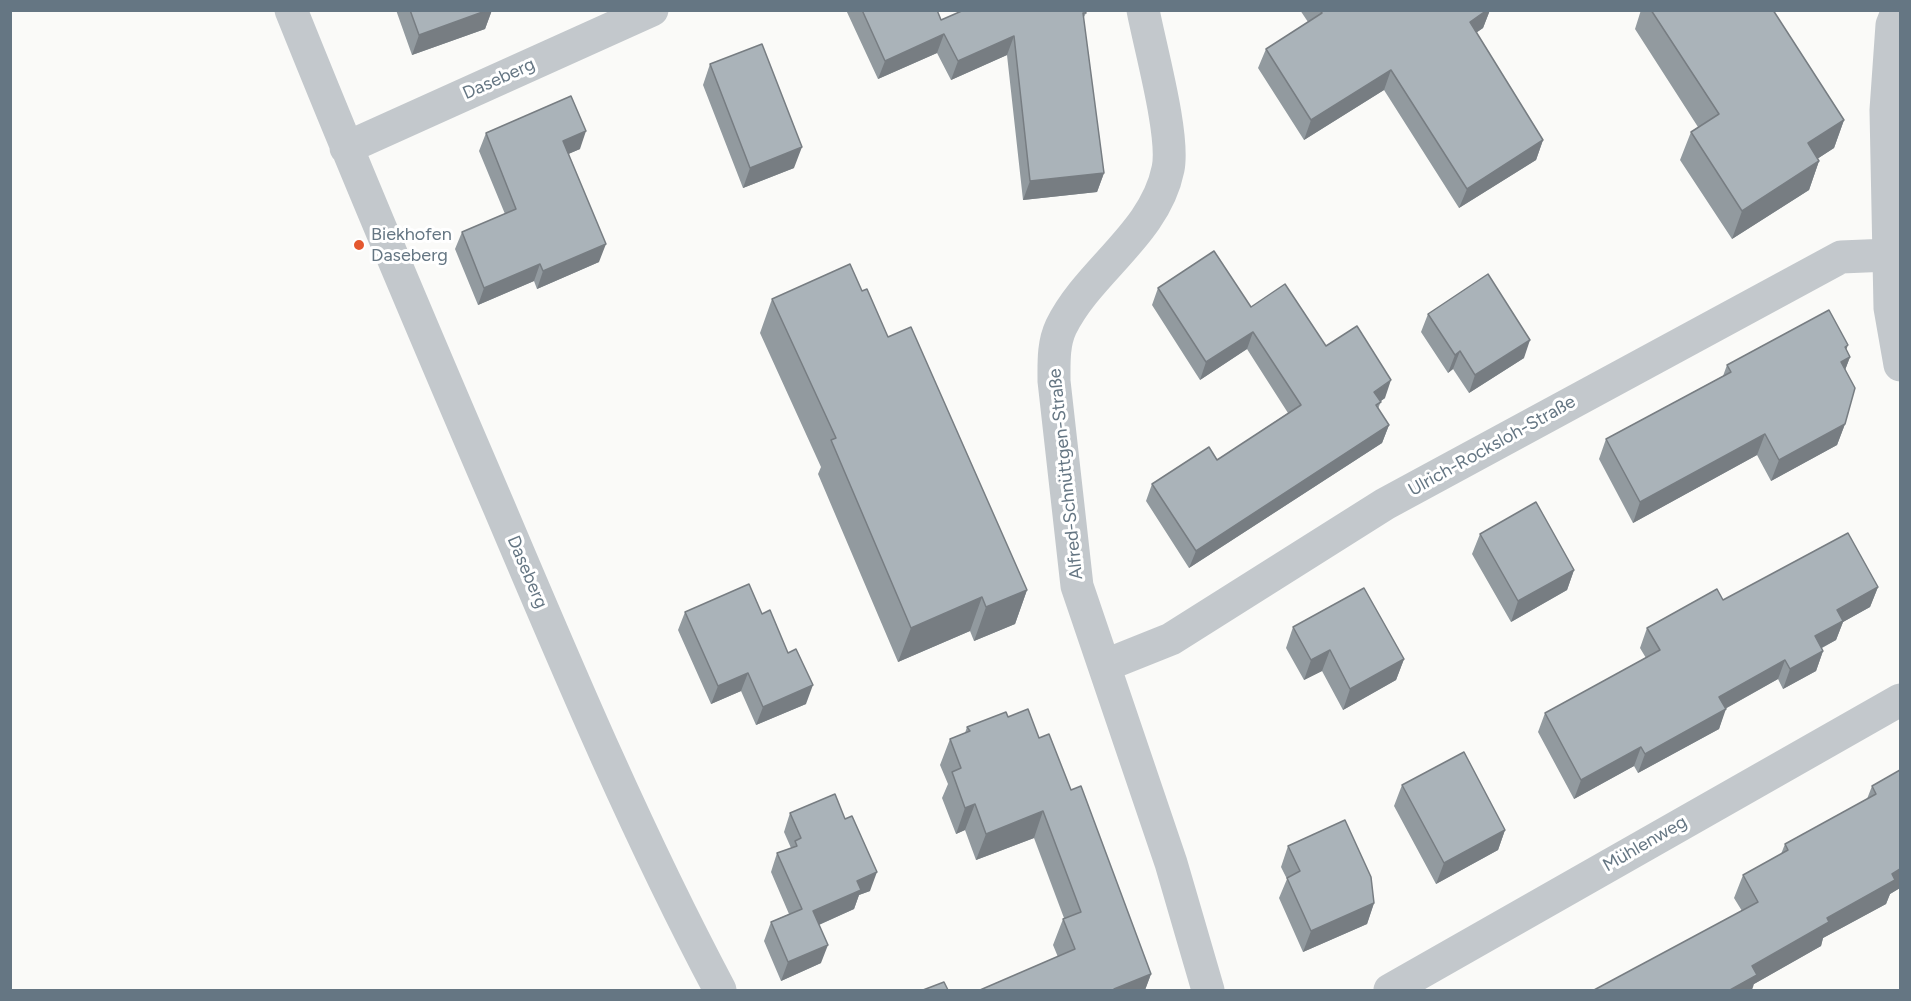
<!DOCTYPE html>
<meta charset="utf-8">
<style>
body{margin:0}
#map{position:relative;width:1911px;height:1001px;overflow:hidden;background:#fafaf8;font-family:Figtree,sans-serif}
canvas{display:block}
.frame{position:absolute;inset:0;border:12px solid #657683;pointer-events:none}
</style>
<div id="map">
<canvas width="1911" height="1001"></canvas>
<div class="frame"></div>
</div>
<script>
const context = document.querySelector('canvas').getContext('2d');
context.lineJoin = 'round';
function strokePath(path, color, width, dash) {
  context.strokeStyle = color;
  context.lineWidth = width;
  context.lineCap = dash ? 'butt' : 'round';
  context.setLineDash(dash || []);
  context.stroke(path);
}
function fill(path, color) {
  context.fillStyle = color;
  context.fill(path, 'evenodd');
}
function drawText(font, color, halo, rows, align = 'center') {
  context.font = font + ' Figtree,sans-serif';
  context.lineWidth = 6;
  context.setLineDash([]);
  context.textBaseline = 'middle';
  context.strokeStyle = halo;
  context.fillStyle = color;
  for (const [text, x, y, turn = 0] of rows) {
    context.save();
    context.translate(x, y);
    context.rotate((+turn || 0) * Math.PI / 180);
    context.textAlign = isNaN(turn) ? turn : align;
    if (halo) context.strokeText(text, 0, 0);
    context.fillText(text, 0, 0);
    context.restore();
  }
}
strokePath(new Path2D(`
 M 291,10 C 358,177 428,342 499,507 C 568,670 637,834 720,990
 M 1143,10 C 1150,47 1175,136 1168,169 C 1155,234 1089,270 1061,327 C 1053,344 1054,363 1054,381 L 1077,586 L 1171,863 L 1208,990
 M 1898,10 L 1892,25 L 1886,110 L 1890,308 L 1900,365
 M 346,148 L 652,10
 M 1106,665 L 1171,639 L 1385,504 L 1841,257 L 1889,255
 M 1390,990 L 1900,700`), '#c3c8cc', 33);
fill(new Path2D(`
 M 396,10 L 492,10 L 485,29 L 412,55 Z
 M 846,10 L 937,10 L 941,20 L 1086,13 L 1083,19 L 1104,173 L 1097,192 L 1023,200 L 1007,55 L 951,80 L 937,53 L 878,79 Z
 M 1300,10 L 1490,10 L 1483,28 L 1476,33 L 1543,140 L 1536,160 L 1459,208 L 1384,90 L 1304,140 L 1258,68 L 1266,49 L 1308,22 Z
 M 1641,10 L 1773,10 L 1844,120 L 1834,148 L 1817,159 L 1819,161 L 1809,190 L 1732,239 L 1680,160 L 1691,132 L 1698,127 L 1635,29 Z
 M 710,64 L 794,168 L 743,188 L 703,85 Z
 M 486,133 L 580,149 L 568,154 L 599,262 L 537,289 L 534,281 L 478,305 L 455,249 L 462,232 L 505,214 L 479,151 Z
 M 1158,288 L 1251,307 L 1326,346 L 1385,398 L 1381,401 L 1378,409 L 1389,425 L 1382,443 L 1189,568 L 1146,501 L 1152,484 L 1217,460 L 1288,413 L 1247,349 L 1200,380 L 1152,305 Z
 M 862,291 L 888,337 L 1027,590 L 1015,624 L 974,641 L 970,631 L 898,662 L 818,474 L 821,467 L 760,333 L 772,299 Z
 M 1428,314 L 1524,358 L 1469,393 L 1453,369 L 1448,373 L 1421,332 Z
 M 1846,349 L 1850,357 L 1845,370 L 1845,424 L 1837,445 L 1771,481 L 1757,455 L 1633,523 L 1599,459 L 1606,439 L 1723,376 L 1727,365 Z
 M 1480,534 L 1574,570 L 1567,590 L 1511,622 L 1472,554 Z
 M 1878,587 L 1870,607 L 1843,622 L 1836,640 L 1822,648 L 1823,651 L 1816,671 L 1783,689 L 1778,679 L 1725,709 L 1719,729 L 1638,773 L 1634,766 L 1574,799 L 1538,732 L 1545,713 L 1646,658 L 1640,648 L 1647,628 L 1723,600 Z
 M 685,612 L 762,614 L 806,704 L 756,725 L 741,691 L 711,704 L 678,630 Z
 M 1293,627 L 1404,659 L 1396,680 L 1343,710 L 1322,671 L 1304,680 L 1286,648 Z
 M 1008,717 L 1039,738 L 1071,790 L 1151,974 L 1145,990 L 980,990 L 1058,957 L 1053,945 L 1063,919 L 1064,918 L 1034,838 L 976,860 L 965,830 L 956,834 L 942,798 L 948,784 L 940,765 L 950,739 L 965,733 L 967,727 Z
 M 1900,770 L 1900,888 L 1890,894 L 1886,904 L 1823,938 L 1821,946 L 1754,984 L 1742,911 L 1734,898 L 1743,875 L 1781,854 L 1785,844 L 1867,799 L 1872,786 Z
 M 1402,785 L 1505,830 L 1498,850 L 1436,884 L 1394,806 Z
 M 790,813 L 870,891 L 859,895 L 854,909 L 819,925 L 821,963 L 781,981 L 764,941 L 771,922 L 789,914 L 771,872 L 777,853 L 791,848 L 784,832 Z
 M 1288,846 L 1374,903 L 1367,924 L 1303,952 L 1279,898 L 1287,879 L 1281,867 Z`), '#929a9f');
fill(new Path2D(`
 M 488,10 L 492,10 L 485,29 L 412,55 L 419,35 Z
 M 1487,10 L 1490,10 L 1483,28 L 1462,42 L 1470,22 Z
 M 944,34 L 937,53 L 878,79 L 885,61 Z
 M 1014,36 L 1007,55 L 951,80 L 958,61 Z
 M 1391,70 L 1384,90 L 1304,140 L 1311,120 Z
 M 1844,120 L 1834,148 L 1797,172 L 1808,143 Z
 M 586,131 L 580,149 L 557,159 L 563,141 Z
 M 1543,140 L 1536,160 L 1459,208 L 1467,189 Z
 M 802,147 L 794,168 L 743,188 L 750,168 Z
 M 1819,161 L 1809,190 L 1732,239 L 1742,211 Z
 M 1104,173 L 1097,192 L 1023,200 L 1030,181 Z
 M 606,244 L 599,262 L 537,289 L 543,271 Z
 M 540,264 L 534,281 L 478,305 L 484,288 Z
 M 1253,332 L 1247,349 L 1200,380 L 1206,362 Z
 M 1530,340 L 1524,358 L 1469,393 L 1475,375 Z
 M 1848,345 L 1842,361 L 1850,357 L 1842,378 L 1833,382 L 1845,347 Z
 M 1460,351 L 1453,369 L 1448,373 L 1455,355 Z
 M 1391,380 L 1385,398 L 1368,410 L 1374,392 Z
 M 1845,424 L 1837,445 L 1771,481 L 1779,460 Z
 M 1389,425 L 1382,443 L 1189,568 L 1196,551 Z
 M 1765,434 L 1757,455 L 1633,523 L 1640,502 Z
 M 1574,570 L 1567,590 L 1511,622 L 1518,601 Z
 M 1878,587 L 1870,607 L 1843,622 L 1836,640 L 1808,655 L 1815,636 L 1837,610 Z
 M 1027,590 L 1015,624 L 974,641 L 986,607 Z
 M 982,597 L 970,631 L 898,662 L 911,628 Z
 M 1330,650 L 1322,671 L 1304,680 L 1311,660 Z
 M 1823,651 L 1816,671 L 1783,689 L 1790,669 Z
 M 1404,659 L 1396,680 L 1343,710 L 1350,689 Z
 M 1785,660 L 1778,679 L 1712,716 L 1719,697 Z
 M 748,673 L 741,691 L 711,704 L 718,686 Z
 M 813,685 L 806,704 L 756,725 L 763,707 Z
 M 1726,709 L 1719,729 L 1638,773 L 1645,754 Z
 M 1641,747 L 1634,766 L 1574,799 L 1581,780 Z
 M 975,804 L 965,830 L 956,834 L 965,808 Z
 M 1043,811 L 1034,838 L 976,860 L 986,834 Z
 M 1505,830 L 1498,850 L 1436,884 L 1444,863 Z
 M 1900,869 L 1900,888 L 1890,894 L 1886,904 L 1823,938 L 1821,946 L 1754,984 L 1752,990 L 1730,990 L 1752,966 Z
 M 877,872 L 870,891 L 859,895 L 854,909 L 807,930 L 813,911 L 857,881 Z
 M 1374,903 L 1367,924 L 1303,952 L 1311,931 Z
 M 828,945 L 821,963 L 781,981 L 788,962 Z
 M 1151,974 L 1145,990 L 1114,990 L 1114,989 Z`), '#777d82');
const building = new Path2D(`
 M 410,10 L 488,10 L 419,35 Z
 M 862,10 L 937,10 L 941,20 L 964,10 L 1085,10 L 1086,13 L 1083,13 L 1104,173 L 1030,181 L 1014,36 L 958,61 L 944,34 L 885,61 Z
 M 1320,10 L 1487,10 L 1470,22 L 1543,140 L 1467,189 L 1391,70 L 1311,120 L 1266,49 L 1322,13 Z
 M 1651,10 L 1773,10 L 1844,120 L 1808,143 L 1819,161 L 1742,211 L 1691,132 L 1719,114 Z
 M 762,44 L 802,147 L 750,168 L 710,64 Z
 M 571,96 L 586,131 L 563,141 L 606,244 L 543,271 L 540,264 L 484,288 L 462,232 L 516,209 L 486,133 Z
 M 1214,251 L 1251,307 L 1285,284 L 1326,346 L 1357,326 L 1391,380 L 1374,392 L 1381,402 L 1376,405 L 1389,425 L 1196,551 L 1152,484 L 1209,447 L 1217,460 L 1301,405 L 1253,332 L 1206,362 L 1158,288 Z
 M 850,264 L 862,291 L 867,289 L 888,337 L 911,327 L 1027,590 L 986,607 L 982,597 L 911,628 L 831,440 L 836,438 L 772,299 Z
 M 1488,274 L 1530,340 L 1475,375 L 1460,351 L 1455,355 L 1428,314 Z
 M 1829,310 L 1848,345 L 1845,347 L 1850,357 L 1841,362 L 1855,388 L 1845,424 L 1779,460 L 1765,434 L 1640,502 L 1606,439 L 1731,372 L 1727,365 Z
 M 1536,502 L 1574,570 L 1518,601 L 1480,534 Z
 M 1848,533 L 1878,587 L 1837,610 L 1843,621 L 1815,636 L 1823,651 L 1790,669 L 1785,660 L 1719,697 L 1726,709 L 1645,754 L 1641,747 L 1581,780 L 1545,713 L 1660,650 L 1647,628 L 1717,589 L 1723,600 Z
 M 749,584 L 762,614 L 770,610 L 788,653 L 796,649 L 813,685 L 763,707 L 748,673 L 718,686 L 685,612 Z
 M 1364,588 L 1404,659 L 1350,689 L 1330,650 L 1311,660 L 1293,627 Z
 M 1028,709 L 1039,738 L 1049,734 L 1071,790 L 1081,786 L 1151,974 L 1114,989 L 1115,990 L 980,990 L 1075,949 L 1063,919 L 1081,912 L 1043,811 L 986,834 L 975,804 L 965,808 L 952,772 L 961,768 L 950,739 L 970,731 L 967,727 L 1006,712 L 1008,717 Z
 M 1464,752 L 1505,830 L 1444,863 L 1402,785 Z
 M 1900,770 L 1900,869 L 1892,874 L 1895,880 L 1827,918 L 1829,922 L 1752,966 L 1757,975 L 1730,990 L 1594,990 L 1758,902 L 1743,875 L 1788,850 L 1785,844 L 1876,794 L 1872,786 Z
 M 835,794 L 845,819 L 852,816 L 877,872 L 857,881 L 861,890 L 813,911 L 828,945 L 788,962 L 771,922 L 802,909 L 777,853 L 797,846 L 795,841 L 801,838 L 790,813 Z
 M 1345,820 L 1371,877 L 1374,903 L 1311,931 L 1287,878 L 1300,871 L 1288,846 Z
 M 944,982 L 948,990 L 923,990 Z`);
fill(building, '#aab3b9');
strokePath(building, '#777d82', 1.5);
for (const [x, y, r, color] of [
 [359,245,6,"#e4572e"]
]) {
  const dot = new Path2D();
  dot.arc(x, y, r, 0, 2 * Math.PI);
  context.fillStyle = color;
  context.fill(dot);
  strokePath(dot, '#fff', 2);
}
drawText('18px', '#657683', '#fff', [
 ["Daseberg",499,79,-24],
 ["Ulrich-Rocksloh-Straße",1492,446,-29],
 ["Alfred-Schnüttgen-Straße",1066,474,-96],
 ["Daseberg",527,572,67],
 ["Mühlenweg",1645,844,-30]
]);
drawText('18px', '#657683', '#fff', [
 ["Biekhofen",371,235],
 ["Daseberg",371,256]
], 'left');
</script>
